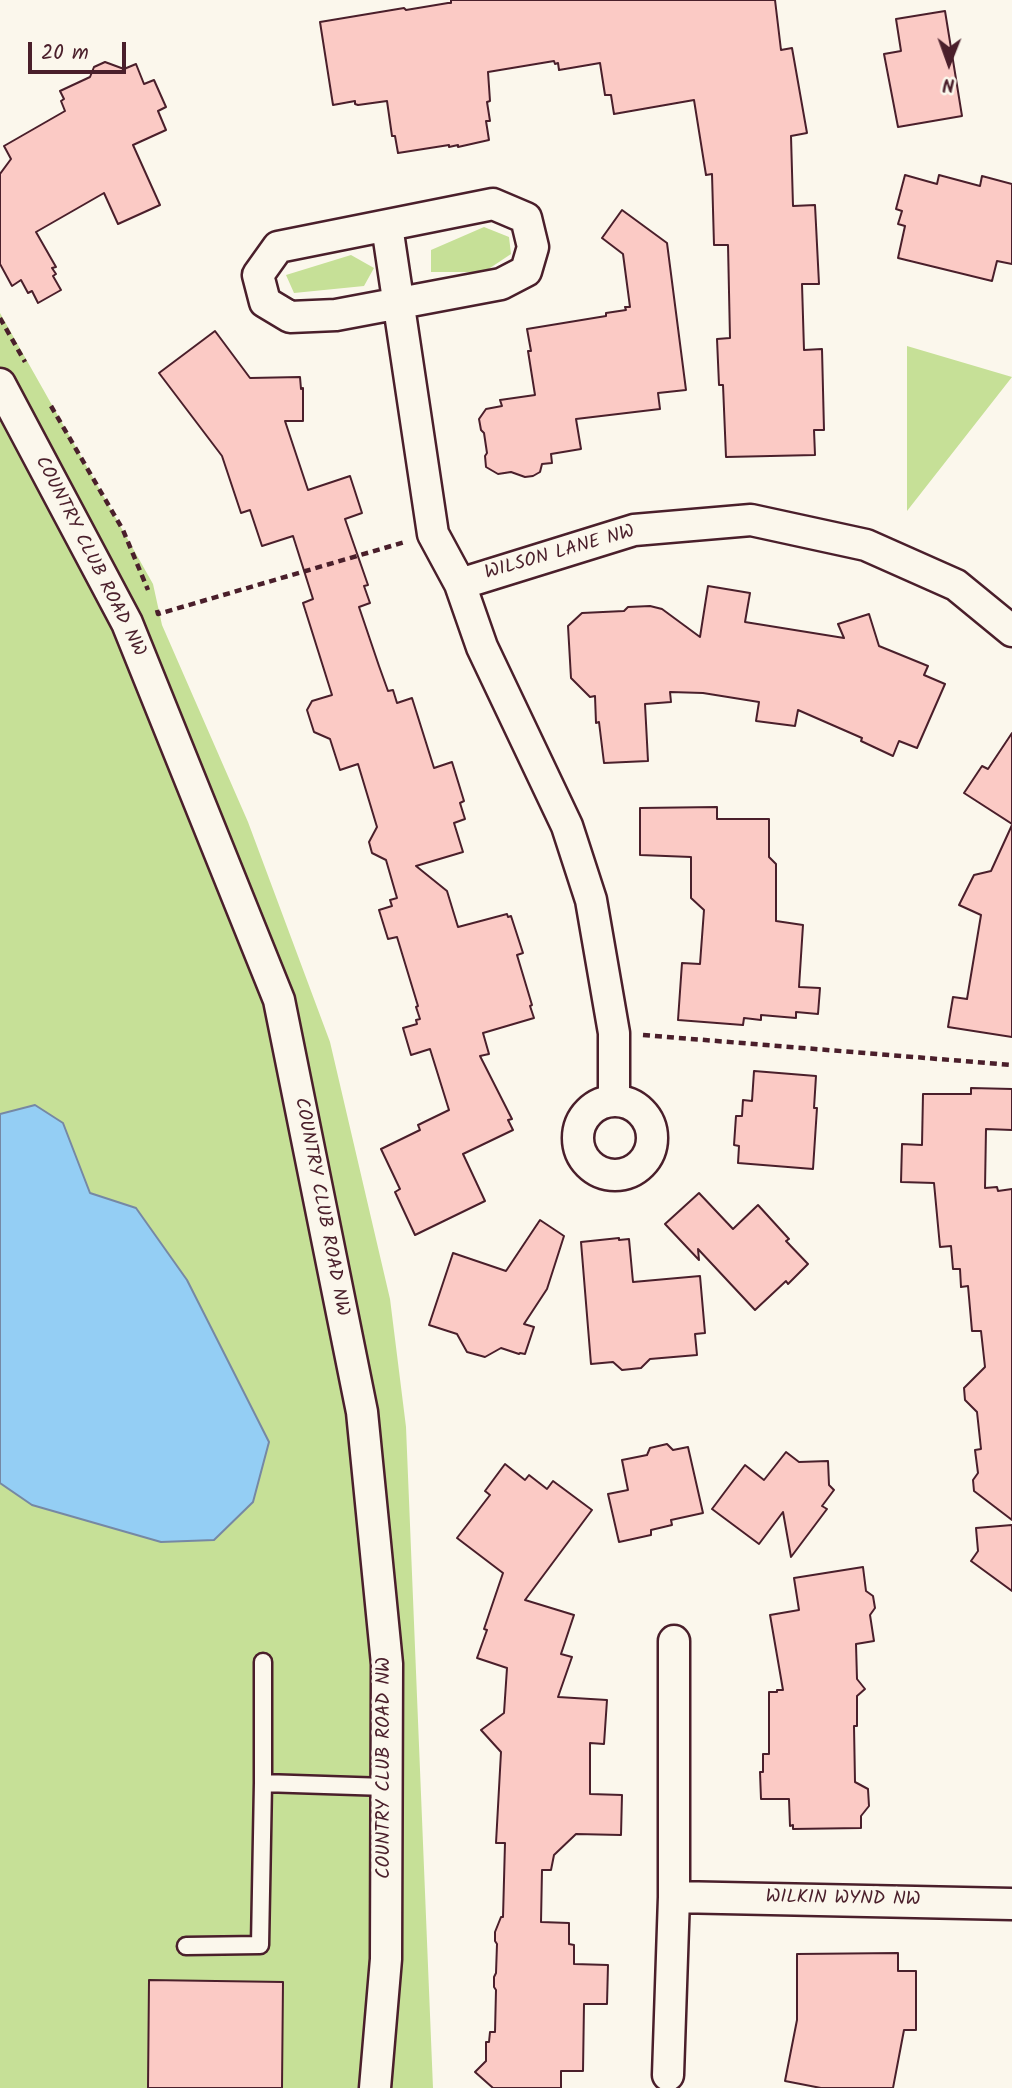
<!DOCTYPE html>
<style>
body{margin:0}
#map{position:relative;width:1012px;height:2088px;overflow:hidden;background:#fbf7ec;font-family:Kalam,sans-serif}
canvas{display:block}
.north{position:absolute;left:914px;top:28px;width:70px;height:70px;-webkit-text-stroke:5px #fbf7ec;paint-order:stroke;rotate:181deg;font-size:19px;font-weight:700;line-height:28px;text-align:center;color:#4a1f2b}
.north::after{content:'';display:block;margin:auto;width:24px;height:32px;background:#4a1f2b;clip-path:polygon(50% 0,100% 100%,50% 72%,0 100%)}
.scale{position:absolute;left:28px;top:42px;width:98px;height:32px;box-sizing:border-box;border:4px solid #4a1f2b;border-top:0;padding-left:9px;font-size:21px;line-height:24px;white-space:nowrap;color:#4a1f2b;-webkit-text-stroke:5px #fbf7ec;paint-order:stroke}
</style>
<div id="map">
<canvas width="1012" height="2088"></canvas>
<div class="north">N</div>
<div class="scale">20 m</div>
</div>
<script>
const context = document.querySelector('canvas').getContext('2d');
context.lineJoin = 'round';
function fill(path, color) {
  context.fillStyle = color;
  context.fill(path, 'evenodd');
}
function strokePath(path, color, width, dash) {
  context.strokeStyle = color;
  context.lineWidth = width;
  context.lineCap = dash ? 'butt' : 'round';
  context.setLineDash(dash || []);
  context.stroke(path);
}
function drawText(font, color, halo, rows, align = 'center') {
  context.font = font + ' Kalam,sans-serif';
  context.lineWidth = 7;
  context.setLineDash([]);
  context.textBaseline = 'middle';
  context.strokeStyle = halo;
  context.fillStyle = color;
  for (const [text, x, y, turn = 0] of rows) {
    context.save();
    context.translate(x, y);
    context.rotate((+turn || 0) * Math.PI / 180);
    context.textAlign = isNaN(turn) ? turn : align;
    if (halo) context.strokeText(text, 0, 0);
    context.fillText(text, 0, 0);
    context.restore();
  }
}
fill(new Path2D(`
 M 484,227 L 509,237 L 511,254 L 484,272 L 431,272 L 431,250 Z
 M 351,255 L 374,268 L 364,286 L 294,293 L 286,275 Z
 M 0,313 L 153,584 L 162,625 L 248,822 L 330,1042 L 390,1299 L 406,1427 L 433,2088 L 0,2088 Z
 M 907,346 L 1012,377 L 907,511 Z`), '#c6e097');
const water = new Path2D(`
 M 35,1105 L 63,1123 L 90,1193 L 136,1208 L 187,1280 L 269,1442 L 253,1502 L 214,1540 L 161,1542 L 32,1505 L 0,1483 L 0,1114 Z`);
fill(water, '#94cef4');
strokePath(water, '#7688a4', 2);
const building = new Path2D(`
 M 451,0 L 775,0 L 781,50 L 792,48 L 807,133 L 791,136 L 793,206 L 815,205 L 819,284 L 802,284 L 804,350 L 822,349 L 824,430 L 814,430 L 815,455 L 726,457 L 723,385 L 719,385 L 717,339 L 730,338 L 728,245 L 714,245 L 712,174 L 706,175 L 694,100 L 614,114 L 611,95 L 605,95 L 600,63 L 559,70 L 558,63 L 555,64 L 554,61 L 488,72 L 490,101 L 487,102 L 490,121 L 486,121 L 489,140 L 458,147 L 458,145 L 449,147 L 449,145 L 398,153 L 395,136 L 392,136 L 387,101 L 358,105 L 355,104 L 355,101 L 333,105 L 320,22 L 404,8 L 406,10 L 448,3 L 451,3 Z
 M 945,11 L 962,116 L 898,127 L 884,54 L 901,51 L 896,19 Z
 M 105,62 L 124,69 L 136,64 L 144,84 L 154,80 L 166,107 L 158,111 L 166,130 L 133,145 L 160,205 L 118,224 L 104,193 L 36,232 L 56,267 L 52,268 L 56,274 L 53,276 L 61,290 L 38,303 L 32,291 L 28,293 L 21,280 L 12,286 L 0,264 L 0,174 L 11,159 L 4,146 L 65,111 L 61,101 L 64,99 L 60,91 L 90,77 L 94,67 Z
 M 905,175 L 937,184 L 939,175 L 980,186 L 982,176 L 1012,184 L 1012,264 L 997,261 L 992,281 L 898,258 L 905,226 L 898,224 L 902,211 L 896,209 Z
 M 622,210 L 667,243 L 686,390 L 658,393 L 660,409 L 576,419 L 581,449 L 551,454 L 552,463 L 542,464 L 540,472 L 533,476 L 525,477 L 511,472 L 498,474 L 486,467 L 485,456 L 487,453 L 484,433 L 481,430 L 479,419 L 486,409 L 502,406 L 500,400 L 535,395 L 528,351 L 531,351 L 527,329 L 606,316 L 606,313 L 626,310 L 625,307 L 630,307 L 623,254 L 602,238 Z
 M 215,331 L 250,378 L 300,377 L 301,389 L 303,388 L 303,421 L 285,421 L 308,490 L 350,476 L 362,513 L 345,519 L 368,585 L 364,586 L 370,603 L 359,607 L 379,666 L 388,691 L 393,690 L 397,703 L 412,698 L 434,768 L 452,762 L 464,801 L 460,803 L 465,819 L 454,823 L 463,852 L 416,866 L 447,891 L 458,927 L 507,914 L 508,917 L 511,916 L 523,953 L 517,955 L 532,1005 L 530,1006 L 534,1018 L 483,1033 L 489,1054 L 480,1056 L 512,1119 L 508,1120 L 513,1130 L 463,1154 L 485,1201 L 415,1235 L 395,1192 L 400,1189 L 381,1149 L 420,1130 L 418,1125 L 449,1110 L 430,1049 L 411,1055 L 403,1028 L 417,1024 L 416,1020 L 420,1019 L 416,1007 L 418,1006 L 397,937 L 388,939 L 379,910 L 392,906 L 390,900 L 397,898 L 386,860 L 372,853 L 369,842 L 377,827 L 358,764 L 340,770 L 330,739 L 314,732 L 307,710 L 312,701 L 332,695 L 303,603 L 313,599 L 293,536 L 262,546 L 250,510 L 241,513 L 222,456 L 159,373 Z
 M 708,586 L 750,593 L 745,622 L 844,638 L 838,624 L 869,614 L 879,646 L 928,666 L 924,675 L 945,684 L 917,748 L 899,741 L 893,756 L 861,741 L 862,738 L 798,710 L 795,726 L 756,721 L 759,702 L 703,693 L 670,692 L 671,702 L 645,704 L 648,761 L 604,763 L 599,722 L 596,723 L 595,696 L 590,697 L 571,678 L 568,626 L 582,613 L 624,611 L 628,607 L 650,606 L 662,609 L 700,637 Z
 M 1012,733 L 1012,824 L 964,793 L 982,766 L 988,769 Z
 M 717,807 L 717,819 L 769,819 L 769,857 L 776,864 L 776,921 L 803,925 L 799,987 L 820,988 L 818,1014 L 796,1012 L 796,1018 L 761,1015 L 761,1020 L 744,1018 L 743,1025 L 678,1020 L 682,963 L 700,964 L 704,910 L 691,898 L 691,857 L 640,855 L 640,808 Z
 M 1012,825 L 1012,1037 L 948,1027 L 953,997 L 967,999 L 981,915 L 959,905 L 974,875 L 991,871 Z
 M 754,1071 L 816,1076 L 814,1108 L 817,1108 L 813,1169 L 738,1163 L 739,1146 L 734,1145 L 736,1116 L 742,1116 L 743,1100 L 752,1101 Z
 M 971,1088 L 1012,1089 L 1012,1130 L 986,1129 L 985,1188 L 997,1187 L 998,1191 L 1012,1189 L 1012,1520 L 974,1491 L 973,1480 L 978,1473 L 975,1450 L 981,1449 L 977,1412 L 965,1400 L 964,1388 L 985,1367 L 981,1331 L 972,1331 L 968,1286 L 961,1287 L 960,1269 L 953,1269 L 951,1246 L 940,1247 L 934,1183 L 901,1182 L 902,1144 L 922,1145 L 923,1094 L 971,1094 Z
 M 699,1193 L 733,1229 L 758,1205 L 789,1239 L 786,1241 L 808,1264 L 788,1284 L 786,1281 L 755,1310 L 698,1249 L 699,1260 L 665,1224 Z
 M 540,1220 L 564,1236 L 547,1289 L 524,1324 L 534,1327 L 525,1354 L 520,1353 L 519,1354 L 501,1348 L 485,1357 L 467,1352 L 457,1334 L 429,1325 L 453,1253 L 506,1271 Z
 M 619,1238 L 619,1240 L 629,1239 L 633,1282 L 700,1276 L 705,1333 L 695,1334 L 697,1355 L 650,1359 L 641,1368 L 622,1370 L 613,1362 L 591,1364 L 581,1242 Z
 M 667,1444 L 673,1450 L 688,1447 L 703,1513 L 671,1520 L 672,1525 L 651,1530 L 651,1535 L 619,1542 L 608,1494 L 628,1490 L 622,1460 L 647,1455 L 650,1448 Z
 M 786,1452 L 799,1462 L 828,1461 L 829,1485 L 834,1490 L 822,1506 L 827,1509 L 791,1557 L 783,1512 L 759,1544 L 712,1509 L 745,1465 L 764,1480 Z
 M 505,1464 L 525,1480 L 529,1475 L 547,1489 L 553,1481 L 592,1510 L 525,1600 L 574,1615 L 561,1654 L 572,1657 L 558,1697 L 607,1700 L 604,1744 L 590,1743 L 590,1794 L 622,1795 L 621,1835 L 576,1834 L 554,1855 L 551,1870 L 542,1870 L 541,1922 L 569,1923 L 569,1944 L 574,1945 L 574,1964 L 608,1965 L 607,2004 L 584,2004 L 583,2071 L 561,2071 L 561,2088 L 493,2088 L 475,2072 L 486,2061 L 486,2042 L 489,2042 L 490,2032 L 495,2032 L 496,1990 L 494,1987 L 494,1977 L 496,1973 L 497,1944 L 495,1941 L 495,1932 L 501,1917 L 503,1917 L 505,1843 L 496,1843 L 501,1752 L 481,1730 L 504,1713 L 507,1668 L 477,1658 L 487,1630 L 484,1629 L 503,1573 L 457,1538 L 490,1495 L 485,1491 Z
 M 1012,1525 L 1012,1591 L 971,1561 L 978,1551 L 976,1528 Z
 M 863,1567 L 866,1591 L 873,1596 L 875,1608 L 870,1615 L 874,1641 L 856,1644 L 857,1679 L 865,1689 L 857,1696 L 857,1726 L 854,1726 L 855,1782 L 868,1789 L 869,1806 L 861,1816 L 861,1828 L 793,1829 L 793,1825 L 790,1826 L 789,1799 L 761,1799 L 760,1772 L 763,1772 L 763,1754 L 769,1754 L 769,1692 L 777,1692 L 777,1690 L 783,1690 L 770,1615 L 799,1610 L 794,1578 Z
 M 898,1953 L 898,1971 L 916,1971 L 916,2030 L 904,2030 L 893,2088 L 821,2088 L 785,2081 L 797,2020 L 797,1954 Z
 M 149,1980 L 283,1982 L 282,2088 L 148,2088 Z`);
fill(building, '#fbcac5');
strokePath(building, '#4a1f2b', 2);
const lane = new Path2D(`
 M 263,1662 L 263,1783 L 386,1787
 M 186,1946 L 260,1945 L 263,1783`);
const street = new Path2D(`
 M 493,204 L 526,218 L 533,247 L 526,271 L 501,284 L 336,315 L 290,317 L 265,302 L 258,275 L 278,247 Z
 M 387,226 L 433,534 L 460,584 L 482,647 L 567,826 L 591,900 L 614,1033 L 614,1100
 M 0,384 L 127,623 L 279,1000 L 362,1412 L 387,1664 L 386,1959 L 375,2088
 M 460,584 L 634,530 L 751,520 L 866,545 L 956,585 L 1012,631
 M578 1138a37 37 0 1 1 74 0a37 37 0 1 1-74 0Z
 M 674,1897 L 1012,1904
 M 668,2075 L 674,1897 L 674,1641`);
strokePath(lane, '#4a1f2b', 21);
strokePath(street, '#4a1f2b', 35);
strokePath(new Path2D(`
 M 0,318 L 25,362
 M 51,406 L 123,530 L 148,590
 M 157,610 L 158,614 L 405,542
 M 643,1035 L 1012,1065`), '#4a1f2b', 4.5, [7, 5]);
strokePath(lane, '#fbf7ec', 16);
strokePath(street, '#fbf7ec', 30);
drawText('19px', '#4a1f2b', '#fbf7ec', [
 ["WILSON LANE NW",560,554,-16],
 ["COUNTRY CLUB ROAD NW",89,557,63],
 ["COUNTRY CLUB ROAD NW",320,1207,79],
 ["COUNTRY CLUB ROAD NW",386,1768,-90],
 ["WILKIN WYND NW",843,1900,1]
]);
</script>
